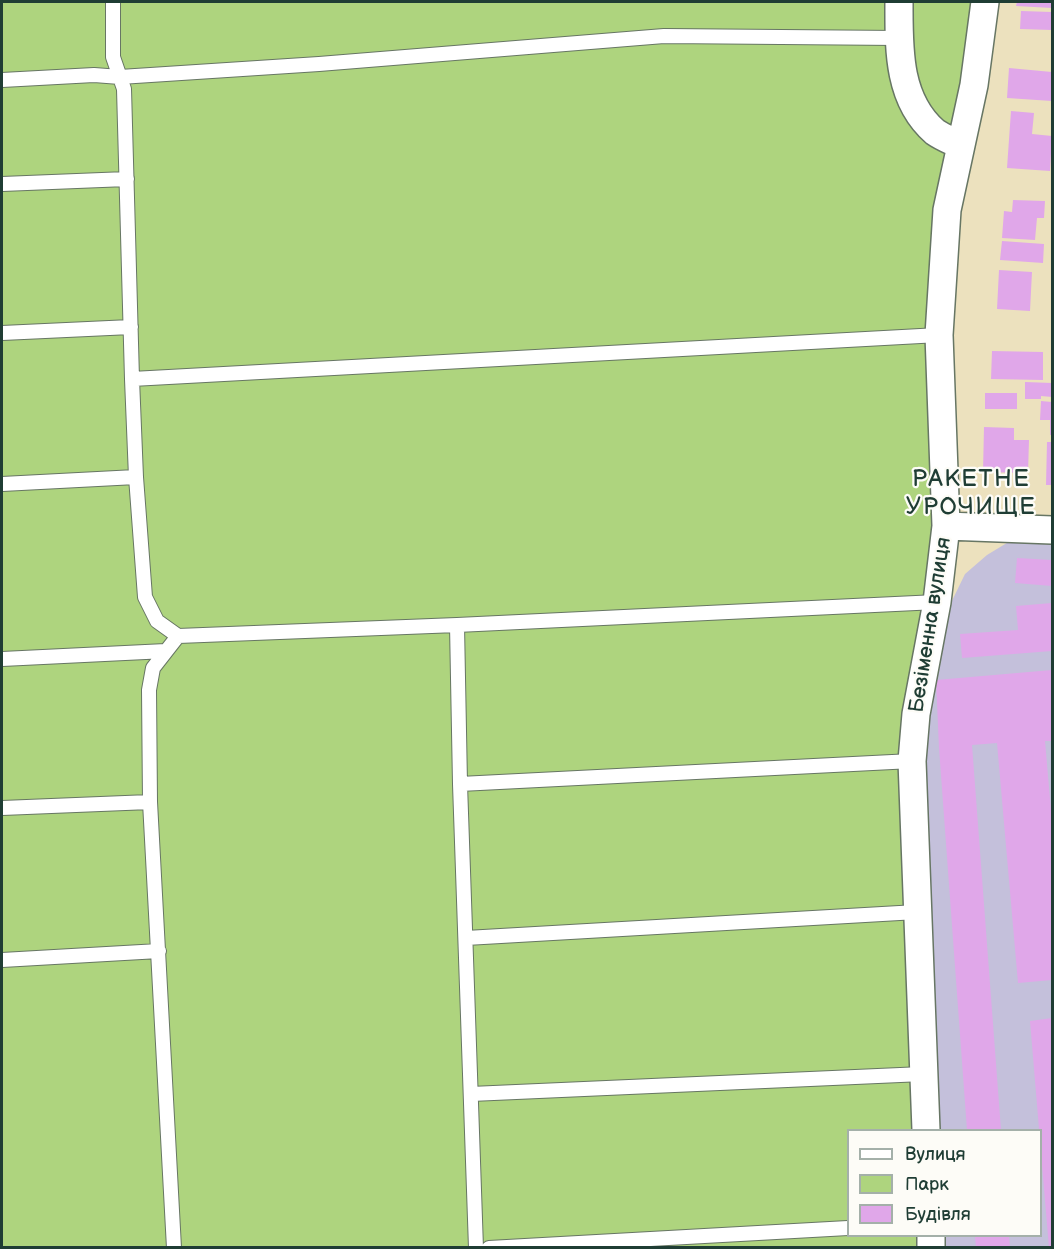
<!DOCTYPE html>
<meta charset="utf-8">
<style>
body{margin:0}
#map{position:relative;width:1054px;height:1249px;overflow:hidden;background:#ece1be;font-family:"Balsamiq Sans",sans-serif}
canvas{display:block}
.frame{position:absolute;inset:0;border:3px solid #1f3d34;pointer-events:none}
.legend{position:absolute;left:847px;top:1129px;width:195px;height:108px;box-sizing:border-box;background:#fdfcf7;border:2px solid #a4b0a9;margin:0;padding:8px 10px;list-style:none;font-size:18px;color:#1f3d34}
.legend li{display:flex;align-items:center;gap:12px;height:30px}
.legend b{width:30px;border:2px solid #a4b0a9}
</style>
<div id="map">
<canvas width="1054" height="1249"></canvas>
<div class="frame"></div>
<ul class="legend">
<li><b style="height:8px;background:#fff"></b>Вулиця</li>
<li><b style="height:16px;background:#aed47e"></b>Парк</li>
<li><b style="height:16px;background:#e0a7e9"></b>Будівля</li>
</ul>
</div>
<script>
const context = document.querySelector('canvas').getContext('2d');
context.lineJoin = 'round';
function fill(path, color) {
  context.fillStyle = color;
  context.fill(path, 'evenodd');
}
function strokePath(path, color, width, dash) {
  context.strokeStyle = color;
  context.lineWidth = width;
  context.lineCap = dash ? 'butt' : 'round';
  context.setLineDash(dash || []);
  context.stroke(path);
}
function drawText(font, color, halo, rows, align = 'center') {
  context.font = font + ' "Balsamiq Sans",sans-serif';
  context.lineWidth = 4.5;
  context.setLineDash([]);
  context.textBaseline = 'middle';
  context.strokeStyle = halo;
  context.fillStyle = color;
  for (const [text, x, y, turn = 0] of rows) {
    context.save();
    context.translate(x, y);
    context.rotate((+turn || 0) * Math.PI / 180);
    context.textAlign = isNaN(turn) ? turn : align;
    if (halo) context.strokeText(text, 0, 0);
    context.fillText(text, 0, 0);
    context.restore();
  }
}
fill(new Path2D(`
 M 1015,538 L 1052,541 L 1052,1247 L 937,1247 L 937,1236 L 1040,1236 L 1040,1130 L 932,1130 L 920,761 L 947,611 L 965,574 L 987,555 Z`), '#c4c0db');
fill(new Path2D(`
 M 2,2 L 893,2 L 894,37 L 952,149 L 938,527 L 916,665 L 919,1130 L 848,1130 L 848,1236 L 925,1236 L 925,1247 L 2,1248 Z
 M 904,2 L 978,2 L 960,120 L 950,130 L 912,96 Z`), '#aed47e');
fill(new Path2D(`
 M 1017,2 L 1052,2 L 1052,8 L 1016,6 Z
 M 1021,11 L 1052,12 L 1052,30 L 1020,29 Z
 M 1009,68 L 1052,72 L 1052,101 L 1007,98 Z
 M 1011,111 L 1034,113 L 1032,134 L 1052,136 L 1050,171 L 1007,168 Z
 M 1013,200 L 1045,201 L 1044,218 L 1037,218 L 1035,240 L 1002,238 L 1004,211 L 1012,212 Z
 M 1002,241 L 1044,244 L 1043,263 L 1000,260 Z
 M 999,270 L 1032,272 L 1030,311 L 997,309 Z
 M 992,351 L 1043,352 L 1043,380 L 991,379 Z
 M 1025,382 L 1052,383 L 1052,397 L 1041,396 L 1041,399 L 1025,399 Z
 M 985,393 L 1017,393 L 1017,409 L 985,409 Z
 M 1041,401 L 1052,402 L 1052,435 L 1050,435 L 1050,420 L 1040,420 Z
 M 984,427 L 1014,428 L 1014,440 L 1029,440 L 1028,473 L 983,472 Z
 M 1047,442 L 1052,442 L 1052,485 L 1046,485 Z
 M 1017,558 L 1052,560 L 1052,586 L 1015,583 Z
 M 1052,603 L 1052,651 L 962,658 L 960,634 L 1018,630 L 1016,606 Z
 M 1052,670 L 1052,741 L 1045,741 L 1052,822 L 1052,980 L 1018,983 L 997,743 L 972,745 L 1001,1130 L 967,1130 L 939,748 L 936,680 Z
 M 1052,1018 L 1052,1248 L 1049,1248 L 1030,1021 Z
 M 975,1236 L 1009,1236 L 1010,1248 L 976,1248 Z`), '#e0a7e9');
const lane = new Path2D(`
 M 113,2 L 113,57 L 124,89 L 132,379 L 136,477 L 145,597 L 157,621 L 178,636 L 153,668 L 149,690 L 150,802 L 174,1248
 M 2,80 L 94,75 L 120,77 L 319,64 L 664,36 L 899,38
 M 2,184 L 127,179
 M 2,333 L 131,327
 M 132,379 L 939,335
 M 2,484 L 136,477
 M 457,625 L 460,784 L 476,1248
 M 178,636 L 457,625 L 937,602
 M 2,659 L 166,651
 M 460,784 L 912,761
 M 2,808 L 150,802
 M 466,938 L 917,912
 M 2,960 L 159,951
 M 471,1094 L 923,1074
 M 489,1248 L 848,1228`);
const street = new Path2D(`
 M 899,2 C 899,47 897,99 935,132 C 942,137 952,141 960,145
 M 946,526 L 1052,530
 M 926,1130 L 912,761 L 916,714 L 937,602 L 946,526 L 939,335 L 947,210 L 974,85 L 985,2
 M 931,1236 L 931,1248`);
strokePath(lane, '#677664', 16);
strokePath(street, '#677664', 30);
strokePath(lane, '#fff', 14);
strokePath(street, '#fff', 27);
drawText('21px', '#1f3d34', '#fdfcf7', [
 ["Безіменна вулиця",931,625,-81]
]);
context.letterSpacing = '1.5px';
drawText('24px', '#1f3d34', '#fdfcf7', [
 ["РАКЕТНЕ",971,480],
 ["УРОЧИЩЕ",971,508]
]);
context.letterSpacing = '0px';
</script>
